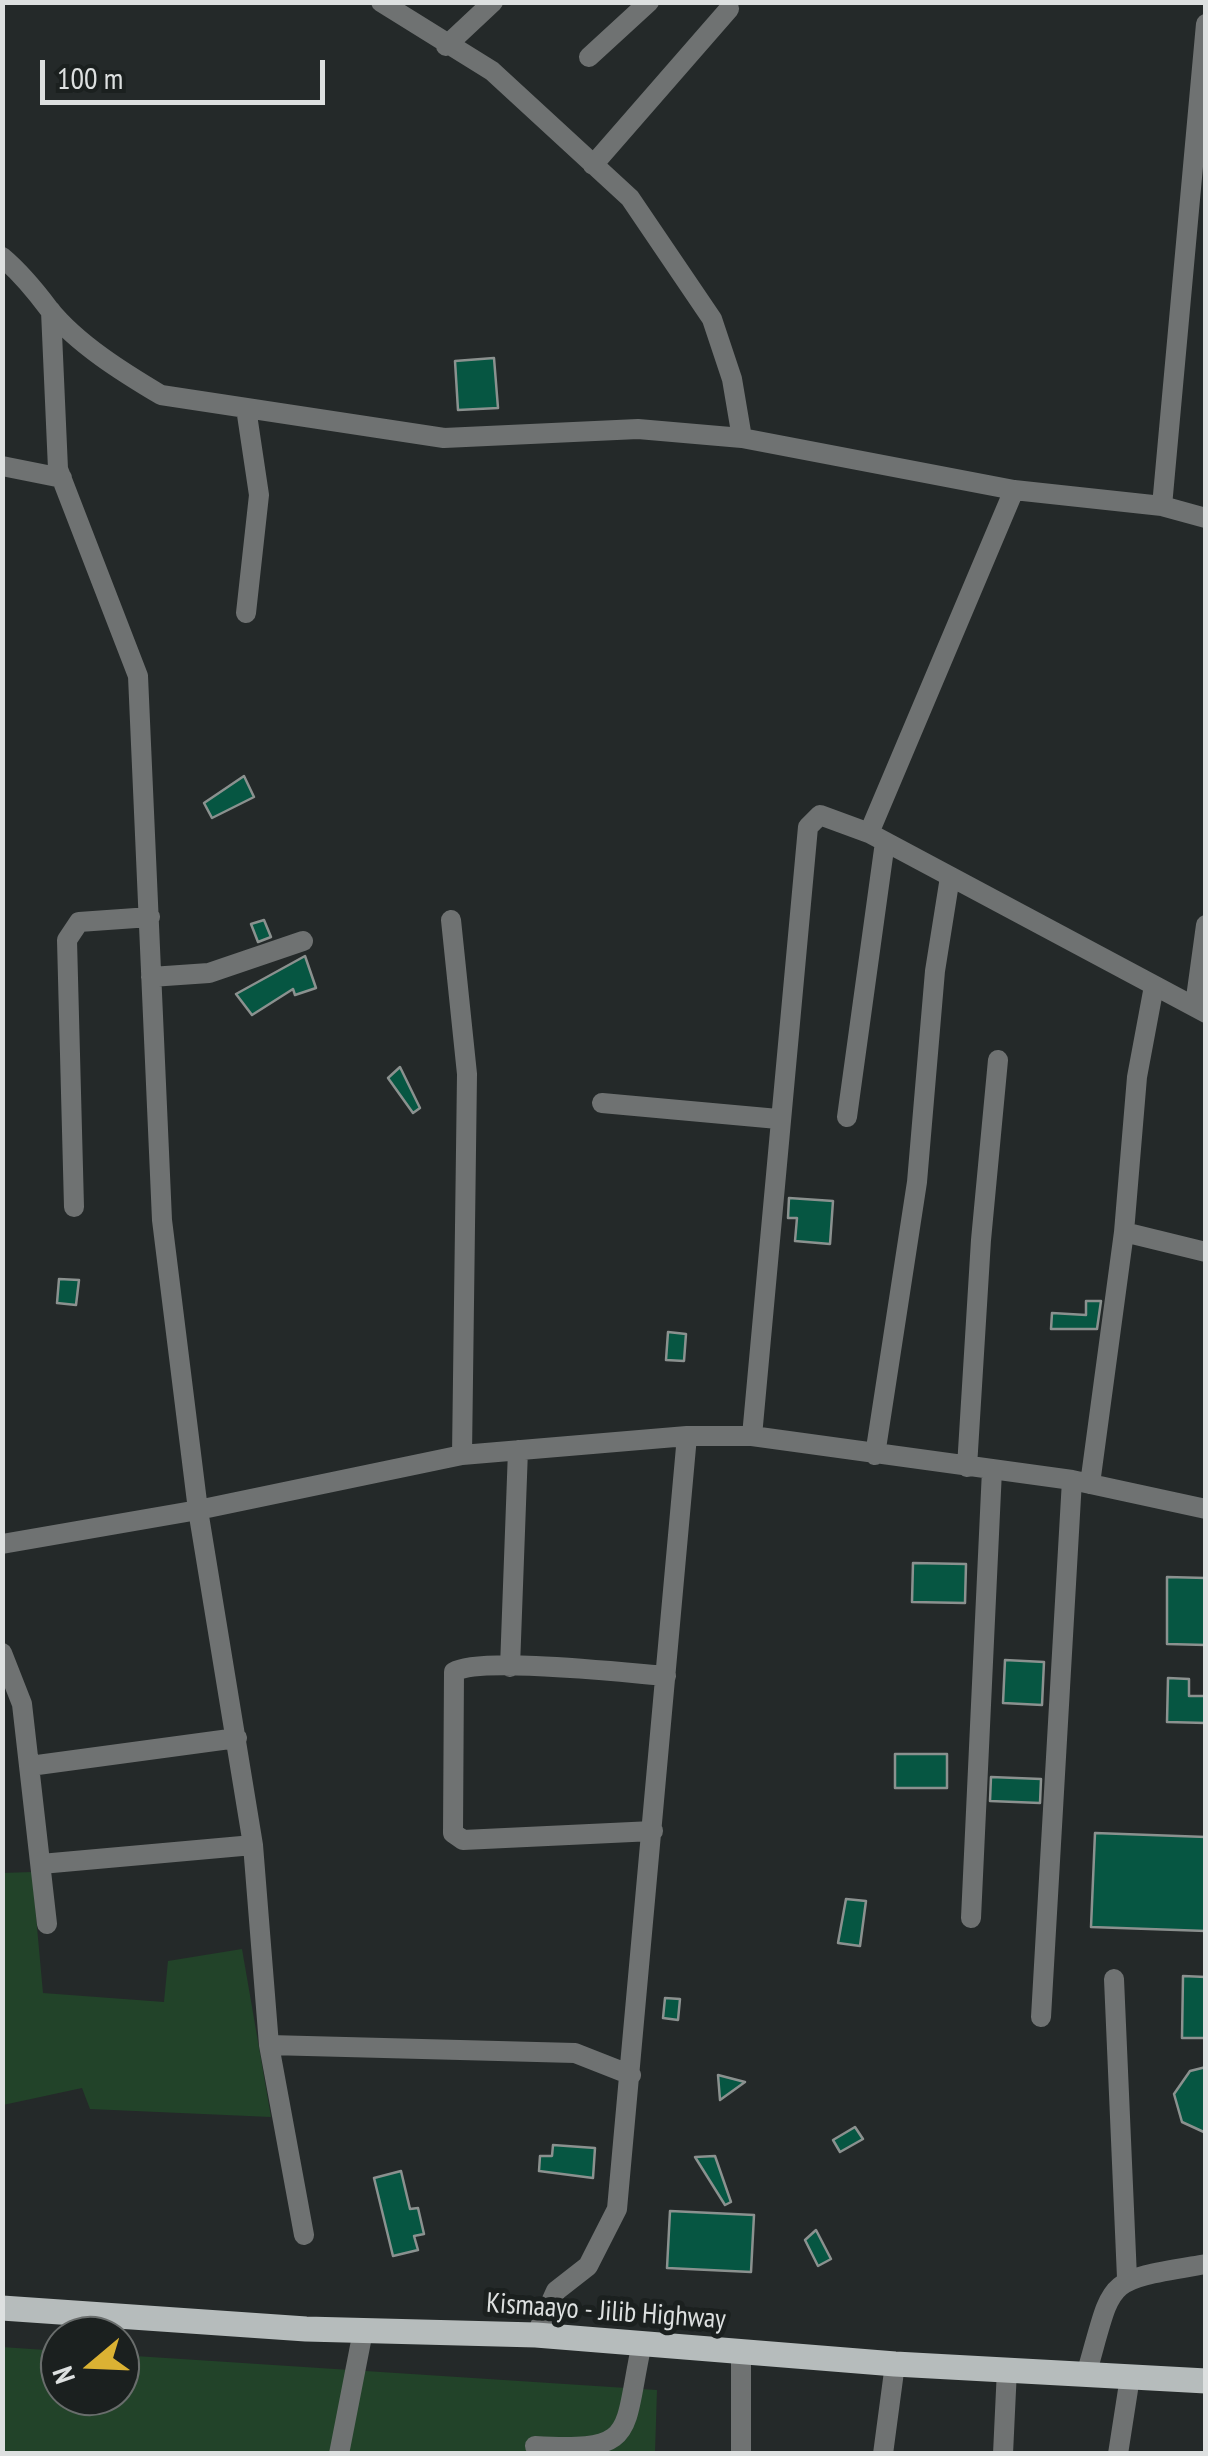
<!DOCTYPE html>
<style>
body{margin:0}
#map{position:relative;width:1208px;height:2456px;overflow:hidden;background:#242929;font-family:"PT Sans Narrow",sans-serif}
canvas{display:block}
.frame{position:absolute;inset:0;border:5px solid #dde0e0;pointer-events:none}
.north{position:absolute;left:40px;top:2316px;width:100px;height:100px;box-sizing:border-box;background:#1b201f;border:2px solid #696d6c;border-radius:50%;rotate:251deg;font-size:28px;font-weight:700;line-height:40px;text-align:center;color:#dde0e0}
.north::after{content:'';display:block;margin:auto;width:35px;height:45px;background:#dbb233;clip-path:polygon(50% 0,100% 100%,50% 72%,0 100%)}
.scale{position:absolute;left:40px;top:60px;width:285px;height:45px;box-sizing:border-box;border:5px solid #dde0e0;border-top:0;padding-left:12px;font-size:30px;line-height:35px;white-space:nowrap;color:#dde0e0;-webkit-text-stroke:8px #1b201f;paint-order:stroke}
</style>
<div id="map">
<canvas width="1208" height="2456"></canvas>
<div class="frame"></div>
<div class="north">N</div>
<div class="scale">100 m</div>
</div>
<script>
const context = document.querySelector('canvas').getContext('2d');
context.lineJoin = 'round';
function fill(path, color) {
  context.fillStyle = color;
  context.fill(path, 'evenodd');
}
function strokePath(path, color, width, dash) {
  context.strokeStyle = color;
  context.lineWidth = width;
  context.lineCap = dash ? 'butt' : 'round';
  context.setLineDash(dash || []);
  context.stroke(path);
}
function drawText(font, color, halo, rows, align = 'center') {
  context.font = font + ' "PT Sans Narrow",sans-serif';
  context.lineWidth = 10;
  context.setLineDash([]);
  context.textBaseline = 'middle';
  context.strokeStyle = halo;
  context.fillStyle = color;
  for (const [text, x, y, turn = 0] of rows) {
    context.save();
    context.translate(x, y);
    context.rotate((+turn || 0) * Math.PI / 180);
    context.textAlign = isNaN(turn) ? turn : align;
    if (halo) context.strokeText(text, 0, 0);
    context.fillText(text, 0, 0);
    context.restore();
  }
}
fill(new Path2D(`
 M 32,1872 L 43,1993 L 164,2002 L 168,1961 L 242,1949 L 271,2117 L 90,2109 L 82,2088 L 3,2105 L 2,1873 Z
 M 2,2347 L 60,2351 L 60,2396 L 120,2396 L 120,2355 L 657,2390 L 655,2453 L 3,2453 Z`), '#224329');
const building = new Path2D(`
 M 494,358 L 498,408 L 458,410 L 455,361 Z
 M 244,776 L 254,797 L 212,818 L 204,803 Z
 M 264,920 L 271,937 L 258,942 L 251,924 Z
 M 305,956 L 316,988 L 295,995 L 293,989 L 252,1015 L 236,994 Z
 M 400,1067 L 420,1108 L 413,1113 L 388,1078 Z
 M 789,1198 L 833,1201 L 830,1244 L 795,1241 L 797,1218 L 788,1218 Z
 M 59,1279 L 79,1280 L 76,1305 L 57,1303 Z
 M 1086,1301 L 1101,1301 L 1097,1329 L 1051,1329 L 1052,1313 L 1086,1315 Z
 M 668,1332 L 686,1334 L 684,1361 L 666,1360 Z
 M 913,1563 L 966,1564 L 965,1603 L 912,1602 Z
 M 1167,1577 L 1206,1578 L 1206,1645 L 1167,1644 Z
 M 1005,1660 L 1044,1662 L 1042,1705 L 1003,1703 Z
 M 1168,1678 L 1189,1679 L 1189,1696 L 1206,1696 L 1206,1723 L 1167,1722 Z
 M 895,1754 L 947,1754 L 947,1788 L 895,1788 Z
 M 991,1777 L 1041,1779 L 1040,1803 L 990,1801 Z
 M 1095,1833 L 1206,1837 L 1206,1931 L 1091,1927 Z
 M 846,1899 L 866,1901 L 860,1946 L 838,1943 Z
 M 1183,1976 L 1206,1977 L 1206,2038 L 1182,2038 Z
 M 665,1998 L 680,1999 L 678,2020 L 663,2018 Z
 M 1206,2067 L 1206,2133 L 1182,2122 L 1174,2094 L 1190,2071 Z
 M 718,2075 L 745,2082 L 720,2100 Z
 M 855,2127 L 863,2139 L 840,2152 L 833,2140 Z
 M 553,2145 L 595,2148 L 593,2178 L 539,2171 L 540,2156 L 552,2156 Z
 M 715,2156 L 731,2202 L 725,2205 L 695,2157 Z
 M 401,2171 L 410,2209 L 418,2208 L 424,2234 L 414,2236 L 418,2250 L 393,2256 L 374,2178 Z
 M 670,2211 L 754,2215 L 751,2272 L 667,2268 Z
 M 816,2230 L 831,2259 L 818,2266 L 805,2240 Z`);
fill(building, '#065642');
strokePath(building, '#8b918f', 2.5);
strokePath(new Path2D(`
 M 381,2 L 492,71 L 630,198 L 712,319 L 732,379 L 742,438
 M 446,46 L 493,2
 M 589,57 L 649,2
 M 593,165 L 729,9
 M 2,257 C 21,273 34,289 49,309 C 77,344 124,373 161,395 L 444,438 L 638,429 L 742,438 L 1014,490 L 1162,506 L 1206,518
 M 51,311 L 58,469 L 138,676 L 162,1220 L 198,1510 L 253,1845 L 269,2045 L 304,2235
 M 2,466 L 62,478
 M 1162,506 L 1206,24
 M 246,613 L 259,495 L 246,408
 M 869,833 L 1014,490
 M 451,920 L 467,1074 L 462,1455
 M 151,977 L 209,973 L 303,941
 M 1195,1005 L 1206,925
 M 602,1103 L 778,1119
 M 847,1117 L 885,842
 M 74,1207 L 67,940 L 79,922 L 150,917
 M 1124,1232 L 1206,1252
 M 752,1436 L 808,827 L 820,815 L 869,833 L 1206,1013
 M 875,1455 L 917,1182 L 935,971 L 950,877
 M 967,1467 L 981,1240 L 998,1060
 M 1090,1484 L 1124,1232 L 1137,1077 L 1154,986
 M 2,1544 L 198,1510 L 462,1455 L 687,1436 L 752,1436 L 1072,1480 L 1206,1509
 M 2,1653 L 22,1704 L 47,1924
 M 510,1667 L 518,1450
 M 30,1766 L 237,1738
 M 653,1831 L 463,1840 L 453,1833 L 454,1672 C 479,1656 628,1673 666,1676
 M 41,1864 L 253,1845
 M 971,1918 L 992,1470
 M 1114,1979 L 1127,2278
 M 1041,2017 L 1072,1480
 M 269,2045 L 575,2053 L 631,2075
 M 536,2335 L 556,2291 L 588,2266 L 617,2209 L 687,1436
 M 1086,2375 C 1115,2275 1101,2282 1206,2264
 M 535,2446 C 639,2452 622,2434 642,2343
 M 339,2454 L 363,2331
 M 741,2454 L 741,2351
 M 883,2454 L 895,2364
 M 1003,2454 L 1007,2369
 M 1118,2454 L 1130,2377`), '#6f7272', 20);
strokePath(new Path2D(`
 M 2,2308 L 306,2329 L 536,2335 L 895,2364 L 1206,2381`), '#b6bcbc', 25);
drawText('28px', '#dde0e0', '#1b201f', [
 ["Kismaayo - Jilib Highway",606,2312,4]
]);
</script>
